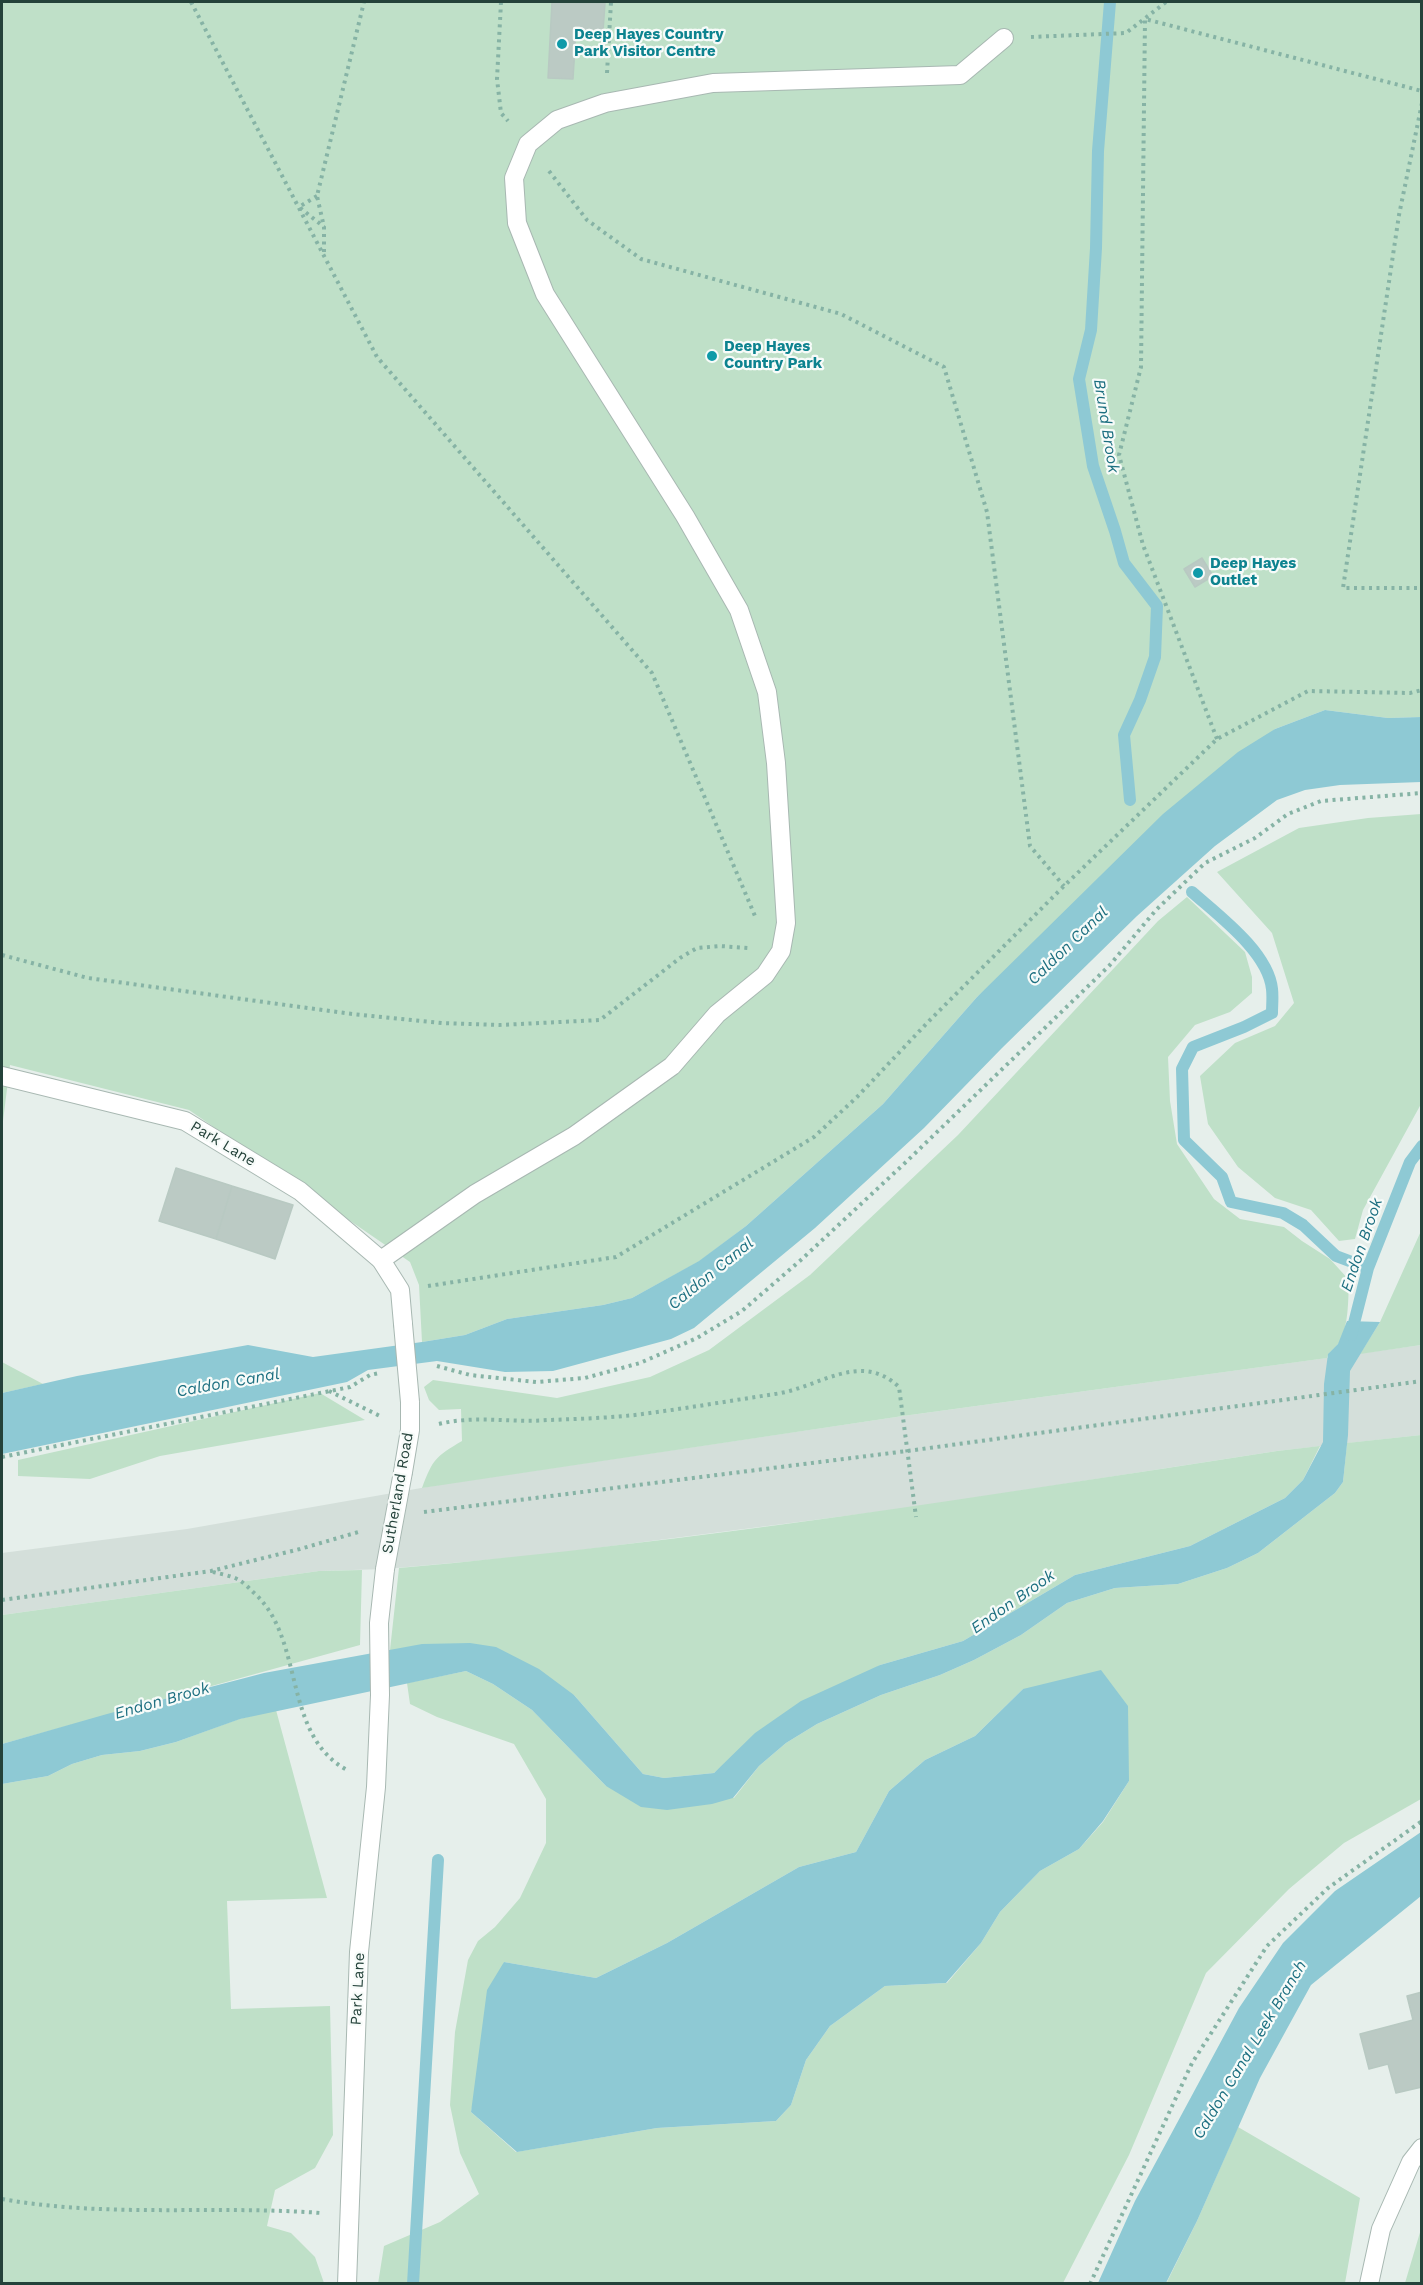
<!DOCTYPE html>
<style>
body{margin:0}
#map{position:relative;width:1423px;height:2285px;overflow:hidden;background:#e6efeb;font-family:"Work Sans",sans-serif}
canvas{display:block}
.frame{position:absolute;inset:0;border:3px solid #24423a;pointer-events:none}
</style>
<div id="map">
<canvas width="1423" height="2285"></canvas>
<div class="frame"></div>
</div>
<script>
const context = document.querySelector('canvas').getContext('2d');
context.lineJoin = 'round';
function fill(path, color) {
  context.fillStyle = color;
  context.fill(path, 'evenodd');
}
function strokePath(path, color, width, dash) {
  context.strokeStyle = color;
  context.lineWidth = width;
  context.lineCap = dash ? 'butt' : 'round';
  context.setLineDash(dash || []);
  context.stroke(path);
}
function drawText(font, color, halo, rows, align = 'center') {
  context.font = font + ' "Work Sans",sans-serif';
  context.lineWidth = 4.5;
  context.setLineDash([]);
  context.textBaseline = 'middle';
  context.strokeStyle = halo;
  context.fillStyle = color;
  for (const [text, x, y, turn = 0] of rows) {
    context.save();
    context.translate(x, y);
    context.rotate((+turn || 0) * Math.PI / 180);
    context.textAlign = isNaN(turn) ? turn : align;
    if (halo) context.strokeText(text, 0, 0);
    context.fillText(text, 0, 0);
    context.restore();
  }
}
fill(new Path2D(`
 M 1421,1345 L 1421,1435 L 1277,1451 L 915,1507 L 542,1555 L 385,1569 L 319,1571 L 2,1615 L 2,1553 L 187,1529 L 444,1484 L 903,1416 Z`), '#d4dfda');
fill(new Path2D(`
 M 2,2 L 1421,2 L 1421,717 L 1388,718 L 1325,710 L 1275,729 L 977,997 L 883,1104 L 746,1226 L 700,1261 L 632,1298 L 603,1305 L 507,1319 L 465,1335 L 422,1342 L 419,1285 L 410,1262 L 189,1110 L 10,1065 L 2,1129 Z
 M 1421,814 L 1421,1104 L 1363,1210 L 1355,1239 L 1339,1241 L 1311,1210 L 1275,1198 L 1238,1167 L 1208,1124 L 1200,1076 L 1235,1043 L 1275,1026 L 1294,1003 L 1272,933 L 1217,872 L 1299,828 L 1368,818 Z
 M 1187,897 L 1245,952 L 1252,977 L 1252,993 L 1230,1012 L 1195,1025 L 1168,1057 L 1170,1101 L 1177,1144 L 1214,1199 L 1240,1219 L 1284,1227 L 1302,1241 L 1330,1259 L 1349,1280 C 1348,1301 1349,1325 1339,1343 C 1335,1349 1329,1351 1327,1358 L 903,1416 L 422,1488 C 433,1459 435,1457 462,1441 L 461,1409 L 439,1410 L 429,1400 L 424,1387 L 433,1380 L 557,1398 L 650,1377 L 709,1350 L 810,1275 L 958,1135 L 1158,921 Z
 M 1421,1231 L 1421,1345 L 1360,1354 L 1380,1322 Z
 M 2,1362 L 43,1384 L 2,1393 Z
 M 320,1393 L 365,1420 L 160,1456 L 90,1479 L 18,1476 L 18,1460 Z
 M 1421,1435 L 1421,1799 L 1344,1843 L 1289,1889 L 1206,1973 L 1129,2155 L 1063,2283 L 378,2284 L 384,2246 L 440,2222 L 479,2194 L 460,2153 L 450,2105 L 455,2032 L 468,1960 L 478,1941 L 495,1927 L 520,1898 L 546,1843 L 546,1799 L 514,1744 L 437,1717 L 410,1704 L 407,1683 L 466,1671 L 493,1684 L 532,1710 L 606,1786 L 734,1798 L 759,1766 L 786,1743 L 817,1724 L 881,1695 L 940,1675 L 974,1660 L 1021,1635 L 1067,1603 L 1115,1588 L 1178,1584 L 1227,1568 L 1258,1553 L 1335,1493 L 1343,1482 L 1347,1443 ZM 1023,1689 L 1129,1781 L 1103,1822 L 1079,1849 L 1040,1871 L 1000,1912 L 981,1943 L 947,1983 L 885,1986 L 830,2026 L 806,2060 L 791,2105 L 776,2121 L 657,2128 L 516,2152 L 471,2112 L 504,1962 L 596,1978 L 667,1943 L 799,1867 L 856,1852 L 889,1791 L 925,1760 L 975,1736 Z
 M 1320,1446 L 1303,1480 L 1285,1498 L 1190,1546 L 1075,1575 L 963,1641 L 880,1665 L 730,1759 L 714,1773 L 664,1778 L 643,1774 L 574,1695 L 390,1650 L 399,1568 C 693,1542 985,1496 1277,1451 Z
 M 362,1570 L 360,1645 L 2,1744 L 2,1615 L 319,1571 Z
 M 276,1710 L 327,1898 L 227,1901 L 231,2009 L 330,2006 L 333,2135 L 315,2168 L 275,2190 L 267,2226 L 291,2233 L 315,2257 L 324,2283 L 2,2284 L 2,1784 L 48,1776 L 72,1764 L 102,1755 L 140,1751 L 176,1742 L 239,1719 Z
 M 1238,2127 L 1360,2198 L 1345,2283 L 1166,2284 L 1197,2221 Z
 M 1421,2229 L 1421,2283 L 1405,2283 Z`), '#bfe0c8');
fill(new Path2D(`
 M 1325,710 L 1388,718 L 1421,717 L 1421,782 L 1340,785 L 1305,790 L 1277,800 L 1215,846 L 1137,916 L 1002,1048 L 924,1128 L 815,1228 L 694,1328 L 671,1339 L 553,1371 L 505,1372 L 437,1361 L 368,1370 L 347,1382 L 2,1454 L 2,1393 L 77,1376 L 248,1345 L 313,1357 L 422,1342 L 465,1335 L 507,1319 L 603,1305 L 632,1298 L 699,1261 L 746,1226 L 883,1104 L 977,997 L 1163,814 L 1238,752 L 1275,729 Z
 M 1347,1321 L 1380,1322 L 1350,1371 L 1348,1435 L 1343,1482 L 1335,1493 L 1258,1553 L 1227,1568 L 1178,1584 L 1115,1588 L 1067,1603 L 1021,1635 L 974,1660 L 940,1675 L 881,1695 L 817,1724 L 786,1743 L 759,1766 L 733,1798 L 712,1804 L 667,1810 L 641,1807 L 606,1786 L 532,1710 L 493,1684 L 466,1671 L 240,1719 L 176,1742 L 140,1751 L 102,1755 L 72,1764 L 48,1776 L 2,1784 L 2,1744 L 107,1714 L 264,1673 L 422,1644 L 470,1643 L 496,1647 L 539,1669 L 574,1695 L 643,1774 L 664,1778 L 714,1773 L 755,1733 L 801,1701 L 880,1665 L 963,1641 L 1075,1575 L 1190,1546 L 1285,1498 L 1303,1480 L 1323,1442 L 1324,1384 L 1328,1354 L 1338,1344 Z
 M 1101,1670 L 1128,1706 L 1129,1781 L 1103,1821 L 1079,1849 L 1040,1871 L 1000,1912 L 981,1943 L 946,1983 L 885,1986 L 830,2026 L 806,2060 L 791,2105 L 776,2121 L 657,2128 L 517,2152 L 471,2112 L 487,1990 L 504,1962 L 596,1978 L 667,1943 L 799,1867 L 856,1852 L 889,1791 L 925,1760 L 975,1736 L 1023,1689 Z
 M 1421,1832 L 1421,1896 L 1311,1985 L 1260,2078 L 1197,2221 L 1166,2283 L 1098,2283 L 1135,2201 L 1239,2008 L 1283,1943 L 1335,1891 Z`), '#8ec9d4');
strokePath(new Path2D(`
 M 1110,2 L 1098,151 L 1096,248 L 1091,330 L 1079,379 L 1093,466 L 1115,531 L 1124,563 L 1157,606 L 1155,657 L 1140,700 L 1124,735 L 1130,800
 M 1192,892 C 1219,916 1268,952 1272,989 C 1273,997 1272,1005 1272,1013 L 1244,1027 L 1193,1047 L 1182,1069 L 1184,1140 L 1222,1177 L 1231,1202 L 1283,1213 L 1303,1225 L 1336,1256 L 1368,1268
 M 1351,1335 L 1368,1268 L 1410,1162 L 1422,1146
 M 413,2284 L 438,1860`), '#8ec9d4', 12);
const building = new Path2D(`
 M 552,2 L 605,3 L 603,31 L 576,30 L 573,79 L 548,78 Z
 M 1202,558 L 1213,576 L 1195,587 L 1184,569 Z
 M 176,1168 L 232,1186 L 216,1239 L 159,1221 Z
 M 232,1186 L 293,1205 L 275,1259 L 216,1239 Z
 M 1422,1992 L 1422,2087 L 1396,2093 L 1388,2064 L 1369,2069 L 1360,2034 L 1413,2020 L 1407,1996 Z`);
fill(building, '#bbcac4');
strokePath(building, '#b8c9c2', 1.5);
const lane = new Path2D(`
 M 381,1260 L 475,1194 L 574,1136 L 672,1066 L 717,1014 L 765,975 L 781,951 L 786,923 L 776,763 L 767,692 L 739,610 L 685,516 L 545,294 L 517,223 L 514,178 L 528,144 L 557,120 L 605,103 L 713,83 L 960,75 L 1004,38`);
const street = new Path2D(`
 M 2,1076 L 185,1121 L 300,1191 L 381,1260 L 400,1290 L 403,1324
 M 403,1472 L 410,1430 L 410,1402
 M 347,2284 L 359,1952 L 376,1787 L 380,1695 L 379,1623 L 385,1569
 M 1369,2284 L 1381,2229 L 1411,2162 L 1422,2148`);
strokePath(lane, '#a8b8b2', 20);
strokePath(street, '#a8b8b2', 20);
strokePath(new Path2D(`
 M 191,2 L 377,357 L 652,673 L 755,916
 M 501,2 L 497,79 L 501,113 L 508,121
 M 1031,37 L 1126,33 L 1166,2
 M 607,73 L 611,2
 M 1422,103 L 1399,215 L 1343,588 L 1422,588
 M 549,171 L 587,220 L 641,259 L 841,314 L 944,367 L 987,512 L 1030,846 L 1064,886
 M 317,196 L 299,207 L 324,227
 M 324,252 L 324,227 L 317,196 L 364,2
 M 1217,739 L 1143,545 L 1119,455 L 1141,367 L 1145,19 L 1422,91
 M 2,955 L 88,978 L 352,1014 L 442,1023 L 499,1025 L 600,1020 L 680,958 L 697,948 L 720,946 L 748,948
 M 428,1286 L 616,1257 L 814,1137 L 857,1097 L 928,1022 L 1064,886 L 1217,739 L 1308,691 L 1410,693 L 1422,690
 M 437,1366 L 470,1375 L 536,1382 L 585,1378 L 640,1363 L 697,1338 L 742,1311 L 802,1259 L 906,1162 L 1109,966 L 1156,910 L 1205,863 L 1255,838 L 1288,814 L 1321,801 L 1422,793
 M 329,1391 L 382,1417
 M 439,1424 C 475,1415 512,1423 548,1420 C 577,1419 607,1418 635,1415 C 682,1409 729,1401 775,1394 C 819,1388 860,1350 899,1387 L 916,1517
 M 2,1457 L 350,1387 L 370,1375 L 379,1373
 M 424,1512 L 907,1451 L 1422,1381
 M 213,1572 C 221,1574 232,1576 239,1580 C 244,1583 249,1588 253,1592 C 306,1638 281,1734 347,1770
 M 2,1600 L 211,1571 L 300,1549 L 362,1531
 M 2,2199 C 106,2218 215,2205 321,2213
 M 1090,2284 L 1192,2063 L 1267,1946 L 1328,1888 L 1422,1821`), '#86b3a5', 4, [3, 4.5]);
strokePath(lane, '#fff', 18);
strokePath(street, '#fff', 18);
const streetBridge = new Path2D(`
 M 403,1324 L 410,1402
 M 385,1569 L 403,1472`);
strokePath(streetBridge, '#a8b8b2', 20, []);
strokePath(streetBridge, '#fff', 18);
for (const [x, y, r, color] of [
 [562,44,6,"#0f9aa8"],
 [712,356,6,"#0f9aa8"],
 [1198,573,6,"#0f9aa8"]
]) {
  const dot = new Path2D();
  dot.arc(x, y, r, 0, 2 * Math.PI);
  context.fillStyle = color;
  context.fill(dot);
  strokePath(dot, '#f7fbf9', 2);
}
drawText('bold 15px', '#0d838f', '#f7fbf9', [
 ["Deep Hayes Country",574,35],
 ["Park Visitor Centre",574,52],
 ["Deep Hayes",724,347],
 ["Country Park",724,364],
 ["Deep Hayes",1210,564],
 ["Outlet",1210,581]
], 'left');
drawText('15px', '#24423a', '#f7fbf9', [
 ["Park Lane",223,1144,31],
 ["Sutherland Road",398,1493,-80],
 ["Park Lane",358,1989,-87]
]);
drawText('italic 16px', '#1c6f80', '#f7fbf9', [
 ["Brund Brook",1106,426,81],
 ["Caldon Canal",1068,946,-44],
 ["Endon Brook",1362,1245,-71],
 ["Caldon Canal",711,1274,-39],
 ["Caldon Canal",228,1383,-10],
 ["Endon Brook",1013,1602,-35],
 ["Endon Brook",162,1701,-16],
 ["Caldon Canal Leek Branch",1250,2050,-59]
]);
</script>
